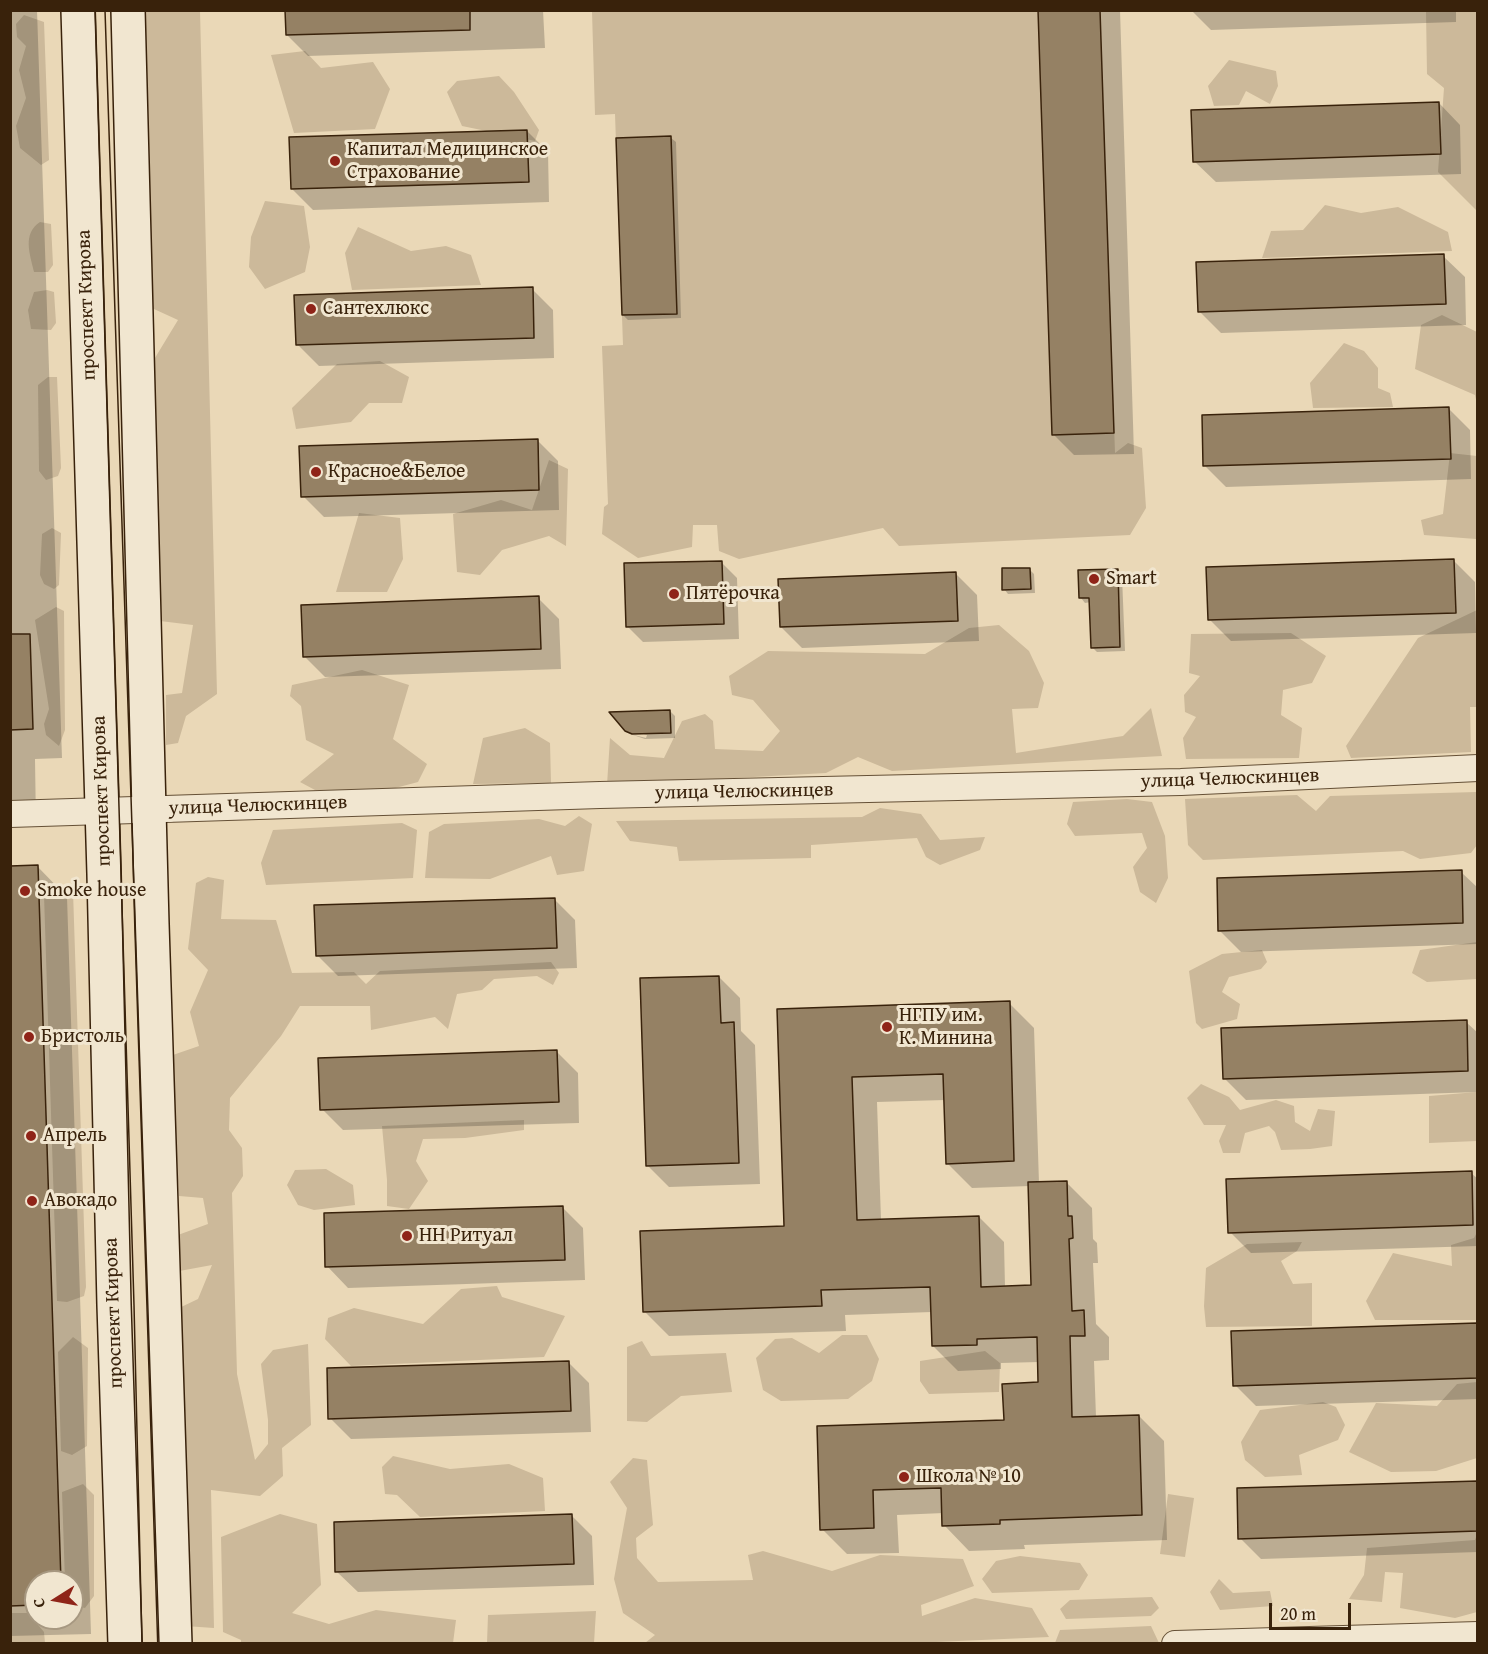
<!DOCTYPE html>
<meta charset="utf-8">
<style>
body{margin:0}
#map{position:relative;width:1488px;height:1654px;overflow:hidden;background:#ead8b7;font-family:"Gentium Book Plus",serif}
canvas{display:block}
.frame{position:absolute;inset:0;border:12px solid #39220b;pointer-events:none}
.north{position:absolute;left:24px;top:1570px;width:60px;height:60px;box-sizing:border-box;background:#f1e6d0;border:2px solid #a79881;border-radius:50%;rotate:259deg;font-size:16px;font-weight:700;line-height:24px;text-align:center;color:#39220b}
.north::after{content:'';display:block;margin:auto;width:21px;height:27px;background:#8f2418;clip-path:polygon(50% 0,100% 100%,50% 72%,0 100%)}
.scale{position:absolute;left:1269px;top:1603px;width:82px;height:27px;box-sizing:border-box;border:3px solid #39220b;border-top:0;padding-left:8px;font-size:18px;line-height:21px;white-space:nowrap;color:#39220b;-webkit-text-stroke:4px #f1e6d0;paint-order:stroke}
</style>
<div id="map">
<canvas width="1488" height="1654"></canvas>
<div class="frame"></div>
<div class="north">С</div>
<div class="scale">20 m</div>
</div>
<script>
const context = document.querySelector('canvas').getContext('2d');
context.lineJoin = 'round';
function fill(path, color) {
  context.fillStyle = color;
  context.fill(path, 'evenodd');
}
function strokePath(path, color, width, dash) {
  context.strokeStyle = color;
  context.lineWidth = width;
  context.lineCap = dash ? 'butt' : 'round';
  context.setLineDash(dash || []);
  context.stroke(path);
}
function drawText(font, color, halo, rows, align = 'center') {
  context.font = font + ' "Gentium Book Plus",serif';
  context.lineWidth = 6;
  context.setLineDash([]);
  context.textBaseline = 'middle';
  context.strokeStyle = halo;
  context.fillStyle = color;
  for (const [text, x, y, turn = 0] of rows) {
    context.save();
    context.translate(x, y);
    context.rotate((+turn || 0) * Math.PI / 180);
    context.textAlign = isNaN(turn) ? turn : align;
    if (halo) context.strokeText(text, 0, 0);
    context.fillText(text, 0, 0);
    context.restore();
  }
}
fill(new Path2D(`
 M 142,11 L 200,11 L 217,694 L 186,716 L 178,743 L 166,745 L 166,695 L 182,693 L 193,625 L 160,621 L 144,376 L 178,320 L 143,304 Z
 M 592,11 L 1100,11 L 1115,453 L 1128,443 L 1142,448 L 1146,508 L 1130,535 L 899,546 L 883,528 L 739,559 L 719,551 L 717,525 L 693,525 L 692,547 L 638,558 L 602,534 L 604,507 L 608,504 L 602,346 L 623,345 L 615,114 L 595,115 Z
 M 1426,11 L 1477,11 L 1477,211 L 1438,172 L 1444,88 L 1427,74 Z
 M 24,15 L 44,22 L 49,160 L 41,165 L 20,148 L 16,126 L 26,98 L 19,70 L 26,46 L 17,37 L 16,24 Z
 M 305,51 L 321,68 L 373,62 L 390,89 L 375,129 L 294,133 L 271,55 Z
 M 1229,60 L 1276,71 L 1278,86 L 1270,104 L 1246,91 L 1239,105 L 1214,106 L 1208,86 Z
 M 499,76 L 514,92 L 539,130 L 535,141 L 462,126 L 447,92 L 457,81 Z
 M 265,201 L 304,206 L 310,247 L 305,272 L 265,289 L 249,267 L 251,237 Z
 M 1325,205 L 1361,213 L 1398,207 L 1448,232 L 1452,251 L 1262,258 L 1271,231 L 1303,230 Z
 M 40,222 L 51,224 L 53,265 L 48,272 L 34,272 C 30,254 22,234 40,222 Z
 M 358,227 L 411,251 L 446,246 L 471,255 L 481,285 L 352,290 L 345,253 Z
 M 47,290 L 54,292 L 56,323 L 51,330 L 31,329 L 28,310 L 34,292 Z
 M 1442,315 L 1477,332 L 1477,404 L 1475,395 L 1415,369 L 1421,325 Z
 M 1344,343 L 1364,351 L 1378,368 L 1378,388 L 1390,393 L 1393,407 L 1313,408 L 1310,383 Z
 M 380,361 L 409,377 L 402,403 L 369,403 L 351,422 L 296,429 L 292,408 L 337,364 Z
 M 48,377 L 57,377 L 61,468 L 58,476 L 46,480 L 39,471 L 38,385 Z
 M 1450,453 L 1477,456 L 1477,547 L 1476,539 L 1424,535 L 1421,520 L 1443,514 Z
 M 549,460 L 568,469 L 566,546 L 549,536 L 502,550 L 480,575 L 457,572 L 453,514 L 501,500 L 532,510 Z
 M 359,513 L 400,518 L 403,559 L 387,592 L 336,592 Z
 M 52,528 L 61,533 L 59,585 L 54,589 L 44,584 L 40,575 L 42,534 Z
 M 56,607 L 64,611 L 65,730 L 59,746 L 46,735 L 44,724 L 49,709 L 35,620 Z
 M 1477,610 L 1478,707 L 1470,707 L 1471,752 L 1351,758 L 1346,746 L 1418,638 Z
 M 999,625 L 1029,651 L 1044,683 L 1038,708 L 1012,709 L 1016,753 L 1123,736 L 1151,708 L 1162,756 L 892,771 L 858,757 L 826,773 L 607,785 L 610,738 L 630,755 L 664,758 L 682,721 L 705,714 L 713,721 L 715,749 L 763,751 L 780,731 L 753,700 L 732,695 L 729,676 L 768,651 L 925,654 L 969,628 Z
 M 1291,633 L 1326,656 L 1312,683 L 1283,690 L 1281,715 L 1302,728 L 1299,758 L 1186,759 L 1183,738 L 1196,717 L 1185,712 L 1184,695 L 1200,676 L 1189,673 L 1191,634 Z
 M 362,670 L 409,685 L 393,739 L 427,764 L 418,782 L 380,792 L 315,790 L 300,782 L 334,754 L 306,740 L 301,706 L 290,696 L 292,685 Z
 M 525,728 L 550,743 L 551,783 L 473,784 L 483,738 Z
 M 1477,792 L 1477,845 L 1471,853 L 1420,859 L 1403,851 L 1203,860 L 1188,845 L 1185,799 L 1297,795 L 1316,811 L 1330,796 Z
 M 1127,799 L 1152,802 L 1165,836 L 1168,878 L 1156,903 L 1140,892 L 1133,867 L 1147,848 L 1142,833 L 1075,836 L 1067,824 L 1073,802 Z
 M 880,808 L 921,814 L 940,840 L 985,837 L 980,850 L 940,865 L 926,857 L 917,838 L 811,845 L 811,858 L 679,861 L 677,847 L 630,841 L 616,821 L 862,817 Z
 M 579,816 L 592,824 L 584,871 L 557,875 L 551,856 L 490,879 L 425,878 L 429,832 L 444,824 L 539,819 L 565,826 Z
 M 402,823 L 417,830 L 413,878 L 266,885 L 261,863 L 273,830 Z
 M 208,877 L 224,880 L 221,919 L 276,920 L 292,973 L 354,972 L 366,984 L 380,971 L 551,962 L 559,973 L 553,985 L 537,976 L 494,979 L 482,990 L 457,994 L 448,1029 L 435,1017 L 371,1030 L 370,1006 L 300,1006 L 281,1036 L 230,1098 L 229,1130 L 242,1148 L 243,1176 L 232,1193 L 237,1374 L 255,1460 L 268,1444 L 268,1420 L 261,1364 L 273,1350 L 308,1344 L 311,1425 L 282,1448 L 283,1476 L 260,1496 L 211,1490 L 214,1628 L 185,1626 L 177,1309 L 198,1299 L 212,1265 L 174,1272 L 167,1239 L 208,1224 L 203,1198 L 179,1196 L 170,1056 L 199,1046 L 190,1012 L 208,970 L 188,949 L 196,883 Z
 M 56,885 L 73,891 L 86,1287 L 84,1296 L 67,1302 L 57,1301 L 44,895 Z
 M 1477,942 L 1477,979 L 1427,982 L 1412,973 L 1420,950 Z
 M 1262,950 L 1267,962 L 1261,969 L 1229,977 L 1222,992 L 1240,1004 L 1237,1019 L 1202,1029 L 1196,1023 L 1189,971 L 1222,954 Z
 M 1201,1084 L 1229,1097 L 1240,1110 L 1276,1100 L 1294,1106 L 1295,1122 L 1310,1131 L 1318,1109 L 1335,1111 L 1332,1146 L 1310,1149 L 1281,1150 L 1275,1132 L 1269,1126 L 1245,1133 L 1240,1153 L 1223,1153 L 1219,1141 L 1226,1125 L 1204,1125 L 1187,1098 Z
 M 1477,1092 L 1477,1141 L 1429,1143 L 1429,1096 Z
 M 524,1120 L 524,1130 L 465,1138 L 423,1139 L 416,1161 L 428,1181 L 409,1209 L 387,1206 L 387,1180 L 382,1126 Z
 M 326,1169 L 353,1185 L 355,1205 L 314,1210 L 298,1205 L 287,1185 L 295,1170 Z
 M 1477,1232 L 1477,1320 L 1375,1320 L 1366,1301 L 1393,1253 L 1452,1266 L 1451,1245 L 1474,1238 Z
 M 1302,1242 L 1297,1251 L 1281,1261 L 1293,1284 L 1312,1283 L 1312,1326 L 1206,1327 L 1204,1306 L 1206,1268 L 1247,1244 Z
 M 497,1286 L 502,1297 L 565,1316 L 544,1357 L 351,1366 L 325,1339 L 328,1318 L 354,1308 L 423,1324 L 461,1289 Z
 M 842,1335 L 867,1335 L 879,1359 L 872,1381 L 848,1399 L 781,1401 L 763,1390 L 756,1358 L 775,1339 L 792,1338 L 819,1353 Z
 M 73,1337 L 88,1348 L 87,1446 L 72,1455 L 61,1451 L 58,1352 Z
 M 642,1341 L 651,1356 L 726,1353 L 732,1392 L 681,1396 L 647,1422 L 627,1421 L 627,1347 Z
 M 985,1351 L 1000,1363 L 999,1392 L 929,1394 L 920,1381 L 920,1361 Z
 M 1477,1382 L 1477,1458 L 1436,1471 L 1391,1472 L 1349,1452 L 1376,1403 L 1437,1406 L 1457,1384 Z
 M 1323,1402 L 1336,1407 L 1345,1425 L 1338,1440 L 1299,1455 L 1302,1475 L 1265,1477 L 1245,1460 L 1241,1442 L 1260,1410 Z
 M 393,1456 L 450,1469 L 509,1464 L 543,1478 L 545,1511 L 420,1517 L 397,1495 L 385,1494 L 382,1467 Z
 M 633,1458 L 647,1460 L 653,1525 L 636,1538 L 637,1558 L 658,1582 L 753,1580 L 748,1555 L 763,1551 L 832,1571 L 880,1555 L 963,1559 L 974,1586 L 921,1605 L 922,1616 L 975,1598 L 1032,1608 L 1049,1637 L 891,1644 L 645,1643 L 655,1635 L 623,1613 L 614,1579 L 627,1508 L 610,1482 Z
 M 83,1484 L 94,1495 L 94,1596 L 85,1608 L 72,1605 L 72,1582 L 65,1582 L 62,1492 Z
 M 1168,1494 L 1194,1498 L 1185,1557 L 1160,1554 Z
 M 280,1514 L 317,1524 L 321,1585 L 292,1613 L 329,1624 L 376,1610 L 456,1620 L 453,1643 L 241,1643 L 241,1640 L 223,1632 L 221,1537 Z
 M 1477,1534 L 1477,1612 L 1455,1618 L 1400,1608 L 1403,1573 L 1385,1572 L 1382,1602 L 1349,1599 L 1364,1575 L 1367,1548 L 1475,1540 Z
 M 1020,1556 L 1080,1563 L 1088,1575 L 1079,1590 L 992,1593 L 982,1579 L 996,1561 Z
 M 1219,1579 L 1233,1593 L 1270,1591 L 1273,1606 L 1220,1610 L 1210,1592 Z
 M 1152,1597 L 1159,1608 L 1151,1616 L 1066,1619 L 1060,1609 L 1070,1600 Z
 M 596,1611 L 594,1643 L 487,1643 L 488,1615 Z
 M 11,1613 L 28,1613 L 44,1632 L 45,1643 L 11,1643 Z
 M 1151,1626 L 1159,1643 L 1055,1643 L 1060,1630 Z`), '#ccb99a');
fill(new Path2D(`
 M 10,10 L 37,10 L 62,758 L 35,759 L 36,824 L 10,825 Z
 M 287,10 L 543,10 L 545,48 L 308,56 L 287,35 Z
 M 1039,10 L 1120,10 L 1134,454 L 1074,455 L 1053,434 Z
 M 1191,10 L 1456,10 L 1456,22 L 1211,30 Z
 M 1439,103 L 1460,125 L 1461,174 L 1216,182 L 1194,161 Z
 M 527,131 L 548,152 L 549,202 L 313,210 L 292,189 Z
 M 671,138 L 676,142 L 681,318 L 628,320 L 623,315 Z
 M 1443,256 L 1465,277 L 1466,325 L 1221,333 L 1200,312 Z
 M 532,289 L 553,310 L 554,358 L 319,366 L 298,345 Z
 M 1449,409 L 1470,430 L 1471,479 L 1226,487 L 1205,466 Z
 M 537,440 L 558,461 L 559,510 L 324,517 L 303,496 Z
 M 1454,561 L 1475,582 L 1476,633 L 1231,641 L 1210,620 Z
 M 721,562 L 737,578 L 739,639 L 643,642 L 627,626 Z
 M 1029,569 L 1034,574 L 1035,593 L 1008,594 L 1004,589 Z
 M 1117,571 L 1122,576 L 1125,651 L 1097,652 L 1092,647 L 1091,602 L 1085,603 L 1081,598 Z
 M 956,574 L 977,595 L 979,641 L 802,648 L 781,627 Z
 M 538,598 L 559,619 L 561,669 L 325,677 L 304,656 Z
 M 670,711 L 675,716 L 675,738 L 645,739 L 630,734 L 646,738 L 647,735 L 626,729 Z
 M 37,866 L 67,897 L 91,1634 L 10,1636 L 10,867 ZM 36,1582 L 72,1582 L 72,1618 L 36,1618 Z
 M 1461,872 L 1478,888 L 1478,944 L 1241,952 L 1220,931 Z
 M 554,899 L 575,920 L 577,968 L 338,976 L 317,955 Z
 M 719,977 L 740,998 L 741,1031 L 755,1045 L 760,1184 L 669,1187 L 648,1166 Z
 M 1009,1003 L 1034,1028 L 1039,1183 L 1066,1182 L 1092,1208 L 1093,1239 L 1097,1243 L 1098,1263 L 1093,1263 L 1096,1324 L 1109,1337 L 1109,1360 L 1094,1361 L 1096,1417 L 1139,1416 L 1164,1441 L 1167,1540 L 1024,1545 L 1025,1549 L 969,1551 L 944,1525 L 944,1513 L 897,1515 L 899,1553 L 847,1554 L 822,1529 L 818,1428 L 1006,1422 L 1040,1383 L 1039,1362 L 1001,1363 L 1001,1369 L 958,1371 L 933,1346 L 932,1312 L 845,1315 L 846,1331 L 669,1336 L 644,1311 L 786,1228 L 779,1010 ZM 945,1100 L 947,1163 L 972,1188 L 1030,1186 L 1033,1287 L 1005,1287 L 1004,1242 L 979,1217 L 881,1220 L 877,1102 Z
 M 1466,1022 L 1478,1033 L 1478,1092 L 1246,1100 L 1225,1079 Z
 M 557,1052 L 578,1073 L 579,1123 L 343,1130 L 322,1109 Z
 M 1471,1173 L 1478,1179 L 1478,1246 L 1251,1253 L 1230,1232 Z
 M 562,1207 L 583,1228 L 585,1280 L 348,1288 L 327,1266 Z
 M 1476,1324 L 1478,1399 L 1256,1406 L 1235,1385 Z
 M 568,1362 L 589,1383 L 591,1432 L 351,1439 L 330,1418 Z
 M 1478,1482 L 1478,1552 L 1261,1559 L 1240,1538 Z
 M 571,1515 L 592,1536 L 594,1585 L 358,1592 L 336,1571 Z`), '#0003');
const building = new Path2D(`
 M 285,10 L 470,10 L 470,30 L 286,35 Z
 M 1038,10 L 1100,10 L 1114,433 L 1052,435 Z
 M 1439,102 L 1441,154 L 1193,162 L 1191,110 Z
 M 527,130 L 529,182 L 291,189 L 289,137 Z
 M 671,136 L 677,314 L 622,315 L 616,138 Z
 M 1444,254 L 1446,304 L 1198,312 L 1196,262 Z
 M 533,287 L 534,338 L 296,345 L 294,295 Z
 M 1449,407 L 1451,459 L 1203,466 L 1202,415 Z
 M 538,439 L 539,490 L 301,497 L 299,446 Z
 M 1454,559 L 1456,613 L 1208,620 L 1206,567 Z
 M 722,561 L 724,624 L 626,627 L 624,563 Z
 M 1002,568 L 1030,568 L 1031,589 L 1002,590 Z
 M 1118,569 L 1120,647 L 1091,648 L 1089,598 L 1079,598 L 1078,570 Z
 M 956,572 L 958,621 L 780,627 L 778,579 Z
 M 539,596 L 541,649 L 303,657 L 301,605 Z
 M 10,634 L 30,634 L 33,729 L 10,730 Z
 M 670,710 L 671,733 L 632,734 L 625,731 L 609,712 Z
 M 38,865 L 61,1582 L 36,1582 L 36,1605 L 10,1606 L 10,866 Z
 M 1462,870 L 1463,923 L 1218,931 L 1217,878 Z
 M 555,898 L 557,948 L 316,956 L 314,905 Z
 M 719,976 L 721,1023 L 734,1022 L 739,1163 L 646,1166 L 640,978 Z
 M 1010,1001 L 1014,1161 L 946,1164 L 943,1074 L 852,1077 L 857,1220 L 979,1216 L 981,1287 L 1031,1285 L 1028,1182 L 1067,1181 L 1068,1216 L 1072,1216 L 1073,1238 L 1069,1239 L 1072,1311 L 1084,1310 L 1085,1336 L 1070,1336 L 1072,1417 L 1139,1415 L 1142,1515 L 1000,1520 L 1000,1524 L 942,1526 L 941,1488 L 873,1490 L 874,1528 L 820,1530 L 817,1426 L 1004,1420 L 1002,1384 L 1038,1382 L 1037,1337 L 977,1339 L 977,1345 L 932,1346 L 930,1287 L 821,1290 L 822,1306 L 643,1312 L 640,1231 L 784,1226 L 777,1009 Z
 M 1467,1020 L 1468,1071 L 1223,1079 L 1221,1028 Z
 M 557,1050 L 559,1102 L 320,1110 L 318,1058 Z
 M 1472,1171 L 1473,1225 L 1228,1233 L 1226,1179 Z
 M 563,1206 L 565,1260 L 325,1267 L 324,1213 Z
 M 1477,1323 L 1478,1378 L 1233,1386 L 1231,1331 Z
 M 569,1361 L 571,1411 L 328,1419 L 327,1368 Z
 M 1478,1481 L 1478,1531 L 1238,1539 L 1237,1488 Z
 M 572,1514 L 574,1564 L 335,1572 L 334,1522 Z`);
fill(building, '#958164');
strokePath(building, '#39220b', 1.5);
const street = new Path2D(`
 M 10,814 L 600,795 L 1181,782 L 1478,768
 M 1175,1644 L 1478,1635`);
const secondary = new Path2D(`
 M 78,10 L 104,874 L 114,1305 L 125,1644
 M 128,10 L 152,924 L 175,1644`);
strokePath(street, '#655036', 28);
strokePath(secondary, '#39220b', 36);
strokePath(street, '#f1e6d0', 26);
strokePath(secondary, '#f1e6d0', 33);
strokePath(new Path2D(`
 M 95,10 L 134,1305 L 142,1644
 M 105,10 L 159,1644`), '#39220b', 1.5);
for (const [x, y, r, color] of [
 [335,161,6,"#8f2418"],
 [311,309,6,"#8f2418"],
 [316,472,6,"#8f2418"],
 [1094,579,6,"#8f2418"],
 [674,594,6,"#8f2418"],
 [25,891,6,"#8f2418"],
 [887,1027,6,"#8f2418"],
 [29,1037,6,"#8f2418"],
 [31,1136,6,"#8f2418"],
 [32,1201,6,"#8f2418"],
 [407,1236,6,"#8f2418"],
 [904,1477,6,"#8f2418"]
]) {
  const dot = new Path2D();
  dot.arc(x, y, r, 0, 2 * Math.PI);
  context.fillStyle = color;
  context.fill(dot);
  strokePath(dot, '#f1e6d0', 2);
}
drawText('20px', '#39220b', '#f1e6d0', [
 ["Капитал Медицинское",347,150],
 ["Страхование",347,173],
 ["Сантехлюкс",323,309],
 ["Красное&Белое",328,472],
 ["Smart",1106,579],
 ["Пятёрочка",686,594],
 ["Smoke house",37,891],
 ["НГПУ им.",899,1016],
 ["К. Минина",899,1039],
 ["Бристоль",41,1037],
 ["Апрель",43,1136],
 ["Авокадо",44,1201],
 ["НН Ритуал",419,1236],
 ["Школа № 10",916,1477]
], 'left');
drawText('20px', '#39220b', '#f1e6d0', [
 ["проспект Кирова",87,305,-92],
 ["улица Челюскинцев",1230,779,-2],
 ["проспект Кирова",102,791,-92],
 ["улица Челюскинцев",744,792,-1],
 ["улица Челюскинцев",258,806,-2],
 ["проспект Кирова",114,1313,-92]
]);
</script>
